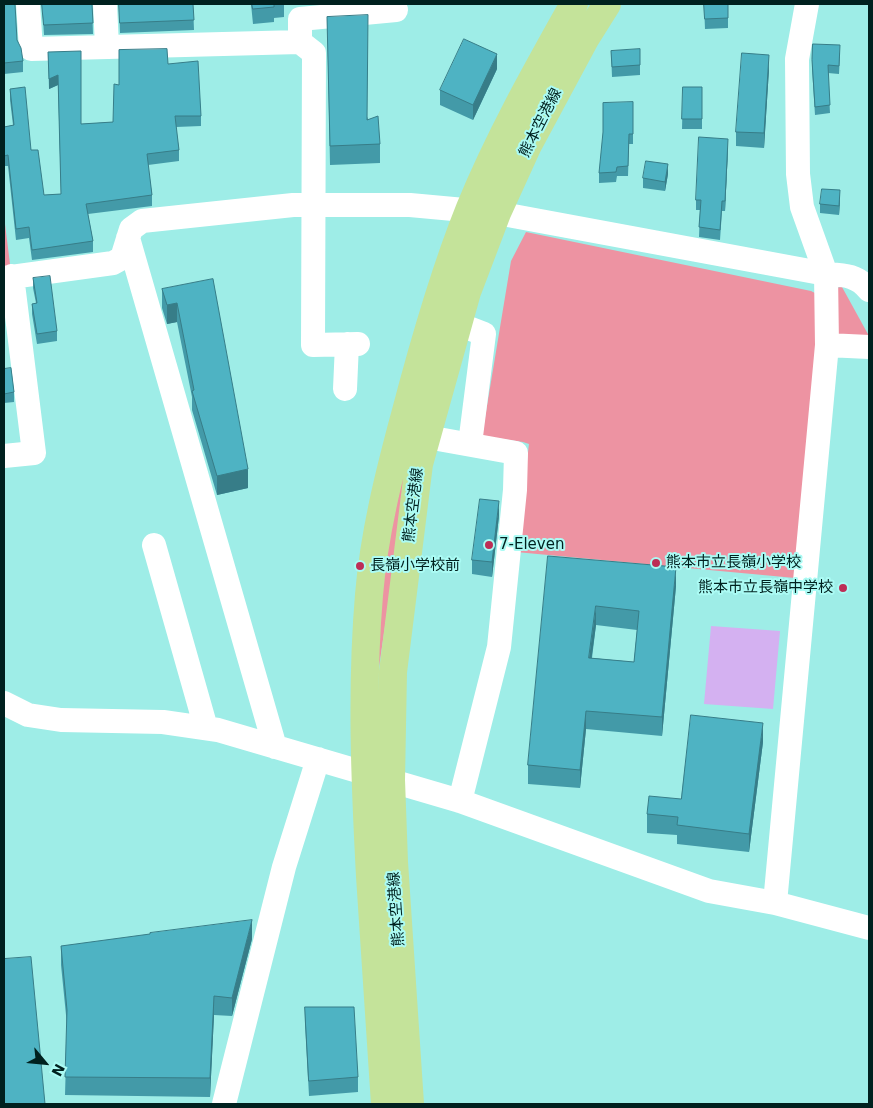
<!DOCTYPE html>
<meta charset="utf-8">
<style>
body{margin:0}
#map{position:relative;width:873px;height:1108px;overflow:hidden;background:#9eede7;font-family:"DejaVu Sans",sans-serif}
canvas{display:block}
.frame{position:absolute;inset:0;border:5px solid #00211f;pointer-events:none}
.north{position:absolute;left:20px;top:1038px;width:50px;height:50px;-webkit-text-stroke:4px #abfbf4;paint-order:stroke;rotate:118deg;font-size:14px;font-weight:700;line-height:20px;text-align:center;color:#00211f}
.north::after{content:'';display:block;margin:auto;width:18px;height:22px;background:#00211f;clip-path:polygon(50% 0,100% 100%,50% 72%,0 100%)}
</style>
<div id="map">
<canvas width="873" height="1108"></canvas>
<div class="frame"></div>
<div class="north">N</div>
</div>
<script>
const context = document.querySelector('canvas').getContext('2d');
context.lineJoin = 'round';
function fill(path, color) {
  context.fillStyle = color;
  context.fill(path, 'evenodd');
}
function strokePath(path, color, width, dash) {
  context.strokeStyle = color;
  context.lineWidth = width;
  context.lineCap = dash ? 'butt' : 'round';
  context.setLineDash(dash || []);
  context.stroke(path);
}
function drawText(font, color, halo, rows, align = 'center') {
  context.font = font + ' "DejaVu Sans","Noto Sans JP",sans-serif';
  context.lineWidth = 4;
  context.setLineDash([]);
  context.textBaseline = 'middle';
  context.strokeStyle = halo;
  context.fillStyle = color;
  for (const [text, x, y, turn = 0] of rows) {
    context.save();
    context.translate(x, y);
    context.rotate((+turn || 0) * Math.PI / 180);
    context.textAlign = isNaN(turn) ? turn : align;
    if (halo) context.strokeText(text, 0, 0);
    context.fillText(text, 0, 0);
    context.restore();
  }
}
fill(new Path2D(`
 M 4,216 L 11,272 L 4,273 Z
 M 526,232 L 811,291 L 821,296 L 795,578 L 516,552 L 529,444 L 523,442 L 482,436 L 511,261 Z
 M 842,287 L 869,336 L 831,335 L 834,288 Z
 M 419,396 L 379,667 L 374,668 L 385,560 Z`), '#ed93a2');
fill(new Path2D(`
 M 711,626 L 780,631 L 773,709 L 704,704 Z`), '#d4b1f1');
strokePath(new Path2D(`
 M 28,4 L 31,49 L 300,42 L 314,53 L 313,345 L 358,344
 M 105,4 L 107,47
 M 300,42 L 300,19 L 396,10
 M 128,238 L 275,747
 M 4,278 L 113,263 L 122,258 L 131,229 L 142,221 L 293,205 L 410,205 L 497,213 L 826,274 C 844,275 857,275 869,290
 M 458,324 L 484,334 L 470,444
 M 827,345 L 869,347
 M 345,389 L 347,344
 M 427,437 L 516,453 L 515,490 L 499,647 L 460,801
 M 4,456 L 34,453 L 12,276
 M 154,545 L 206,728
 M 4,703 L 28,715 L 61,720 L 163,722 L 218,730 L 460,801 L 709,891 L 775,903 L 869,928
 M 775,903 L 827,345 L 826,274 L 802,207 L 798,174 L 797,59 L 807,4
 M 224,1104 L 284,867 L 318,759`), '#fff', 24);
strokePath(new Path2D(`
 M 385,1104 C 380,1028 375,952 370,876 C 365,782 361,689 369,595 C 374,534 389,474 405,415 C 423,346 443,275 470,208 C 499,137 537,70 574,4
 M 410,1104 L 394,862 L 391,780 L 393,672 L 419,464 L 467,292 L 497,213 L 528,145 L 585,39 L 607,4`), '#c4e39a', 28);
fill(new Path2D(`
 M 4,4 L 17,40 L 23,61 L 23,72 L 4,74 Z
 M 42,4 L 92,4 L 93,34 L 44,35 Z
 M 119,4 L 193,4 L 194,30 L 120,33 Z
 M 251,4 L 284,4 L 284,17 L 274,18 L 274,22 L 253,24 Z
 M 704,4 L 728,4 L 728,28 L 705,29 Z
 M 327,17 L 368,119 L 380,144 L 380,163 L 330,165 Z
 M 813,44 L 840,53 L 839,74 L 828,73 L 830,113 L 815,115 L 812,68 Z
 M 640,49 L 640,75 L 612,77 L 611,51 Z
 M 48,52 L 81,124 L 113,122 L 119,85 L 168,64 L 201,116 L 201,126 L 176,127 L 179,150 L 179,161 L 148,165 L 152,195 L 152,206 L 88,214 L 93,241 L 93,252 L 32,260 L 29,238 L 16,240 L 8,166 L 4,166 L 4,127 L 13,125 L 10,100 L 10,89 L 31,150 L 44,195 L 61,194 L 58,85 L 49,89 Z
 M 497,69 L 473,120 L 440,105 L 440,90 Z
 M 769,69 L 764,148 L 736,146 L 736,132 Z
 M 683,87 L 702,87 L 702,129 L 682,129 Z
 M 633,102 L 633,144 L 629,144 L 628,176 L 617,176 L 616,182 L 599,183 L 599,173 Z
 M 728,149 L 725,211 L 722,211 L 720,240 L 699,237 L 700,210 L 696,210 L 696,200 Z
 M 668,174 L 665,191 L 643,188 L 643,178 Z
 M 840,200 L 839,215 L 820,213 L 820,204 Z
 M 33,278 L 57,331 L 57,341 L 37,344 L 32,314 L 32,304 L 36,303 L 33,288 Z
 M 213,279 L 248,488 L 217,495 L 192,410 L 192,397 L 177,322 L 167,324 L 162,308 L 162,289 Z
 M 4,369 L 14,392 L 14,402 L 4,403 Z
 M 499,516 L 492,577 L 472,574 L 472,560 Z
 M 548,556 L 676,586 L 662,736 L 586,729 L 580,788 L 528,784 L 528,765 ZM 596,625 L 637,630 L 634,662 L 592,658 Z
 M 763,742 L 749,852 L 677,844 L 677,835 L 647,833 L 647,814 L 681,799 Z
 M 252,939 L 232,1016 L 214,1015 L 210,1097 L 65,1095 L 67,1025 L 61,965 L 61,946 Z
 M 305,1007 L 358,1077 L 358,1092 L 309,1096 L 305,1021 Z`), '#439aa8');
fill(new Path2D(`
 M 497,54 L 497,69 L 473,120 L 473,105 Z
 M 769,55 L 769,69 L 764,148 L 764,133 Z
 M 58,75 L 58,85 L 49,89 L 49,79 Z
 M 728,139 L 728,149 L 725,211 L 725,201 Z
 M 668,164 L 668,174 L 665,191 L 665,182 Z
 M 840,190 L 840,200 L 839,215 L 839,206 Z
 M 177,303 L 177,322 L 167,324 L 167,305 Z
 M 248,469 L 248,488 L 217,495 L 217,476 Z
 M 499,501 L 499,516 L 492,577 L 492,562 Z
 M 676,567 L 676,586 L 662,736 L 662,717 Z
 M 596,606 L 596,625 L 589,676 L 589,658 Z
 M 586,711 L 586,729 L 580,788 L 580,770 Z
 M 763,723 L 763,742 L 749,852 L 749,834 Z
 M 252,920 L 252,939 L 232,1016 L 232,998 Z
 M 214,996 L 214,1015 L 210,1097 L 210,1078 Z`), '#377d88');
const building = new Path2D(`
 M 4,4 L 15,4 L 17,40 L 21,48 L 23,61 L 4,63 Z
 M 42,4 L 92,4 L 93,23 L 44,25 Z
 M 119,4 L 193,4 L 194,20 L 120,23 Z
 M 252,4 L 274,4 L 274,7 L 253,9 Z
 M 704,4 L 728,4 L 728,18 L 705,19 Z
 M 368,15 L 367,120 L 378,116 L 380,144 L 330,146 L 327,17 Z
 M 464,39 L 497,54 L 473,105 L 440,90 Z
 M 813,44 L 840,45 L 839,66 L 828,65 L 830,105 L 815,107 L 812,60 Z
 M 167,49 L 168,64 L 198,61 L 201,116 L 175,116 L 179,150 L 147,154 L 152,195 L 86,204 L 93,241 L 32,250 L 29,227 L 16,229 L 8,155 L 4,156 L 4,127 L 14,125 L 10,89 L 25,87 L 31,150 L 38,150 L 44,195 L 61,194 L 58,75 L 49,79 L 48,52 L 81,51 L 81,124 L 113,122 L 114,84 L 119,85 L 119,50 Z
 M 640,49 L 640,65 L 612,67 L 611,51 Z
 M 742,53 L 769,55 L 764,133 L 736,132 Z
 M 683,87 L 702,87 L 702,119 L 682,119 Z
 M 633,102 L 633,134 L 629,134 L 628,166 L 617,167 L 616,172 L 599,173 L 603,132 L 603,103 Z
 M 699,137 L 728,139 L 725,201 L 722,201 L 720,230 L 699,227 L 701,200 L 696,200 Z
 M 646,161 L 668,164 L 665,182 L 643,178 Z
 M 822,189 L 840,190 L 839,206 L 820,204 Z
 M 50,276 L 57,331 L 37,334 L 32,304 L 37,303 L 33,278 Z
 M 213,279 L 248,469 L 217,476 L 192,391 L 194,390 L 177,303 L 167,305 L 162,289 Z
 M 11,368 L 14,392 L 4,394 L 4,369 Z
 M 480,499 L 499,501 L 492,562 L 472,560 Z
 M 548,556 L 676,567 L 662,717 L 586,711 L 580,770 L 528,765 ZM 596,606 L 639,611 L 634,662 L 589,658 Z
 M 691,715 L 763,723 L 749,834 L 677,825 L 678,817 L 647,814 L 649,796 L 681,799 Z
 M 252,920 L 232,998 L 214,996 L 210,1078 L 65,1077 L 67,1010 L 61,946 L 150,934 L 150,933 Z
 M 31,957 L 45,1104 L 4,1104 L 4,959 Z
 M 305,1007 L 354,1007 L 358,1077 L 309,1081 Z`);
fill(building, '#4eb3c3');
strokePath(building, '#377d88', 1);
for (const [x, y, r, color] of [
 [489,545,5,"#bd2e56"],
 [656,563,5,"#bd2e56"],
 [360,566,5,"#bd2e56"],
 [843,588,5,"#bd2e56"]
]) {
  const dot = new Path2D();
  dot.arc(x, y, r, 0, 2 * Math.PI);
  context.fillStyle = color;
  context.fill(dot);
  strokePath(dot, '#abfbf4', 2);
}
drawText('15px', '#00211f', '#abfbf4', [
 ["熊本空港線",541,123,-63],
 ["熊本空港線",414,505,-83],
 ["熊本空港線",397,909,-94]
]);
drawText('15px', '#00211f', '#abfbf4', [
 ["7-Eleven",499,545],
 ["熊本市立長嶺小学校",666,563],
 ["長嶺小学校前",370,566],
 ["熊本市立長嶺中学校",833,588,"right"]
], 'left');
</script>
